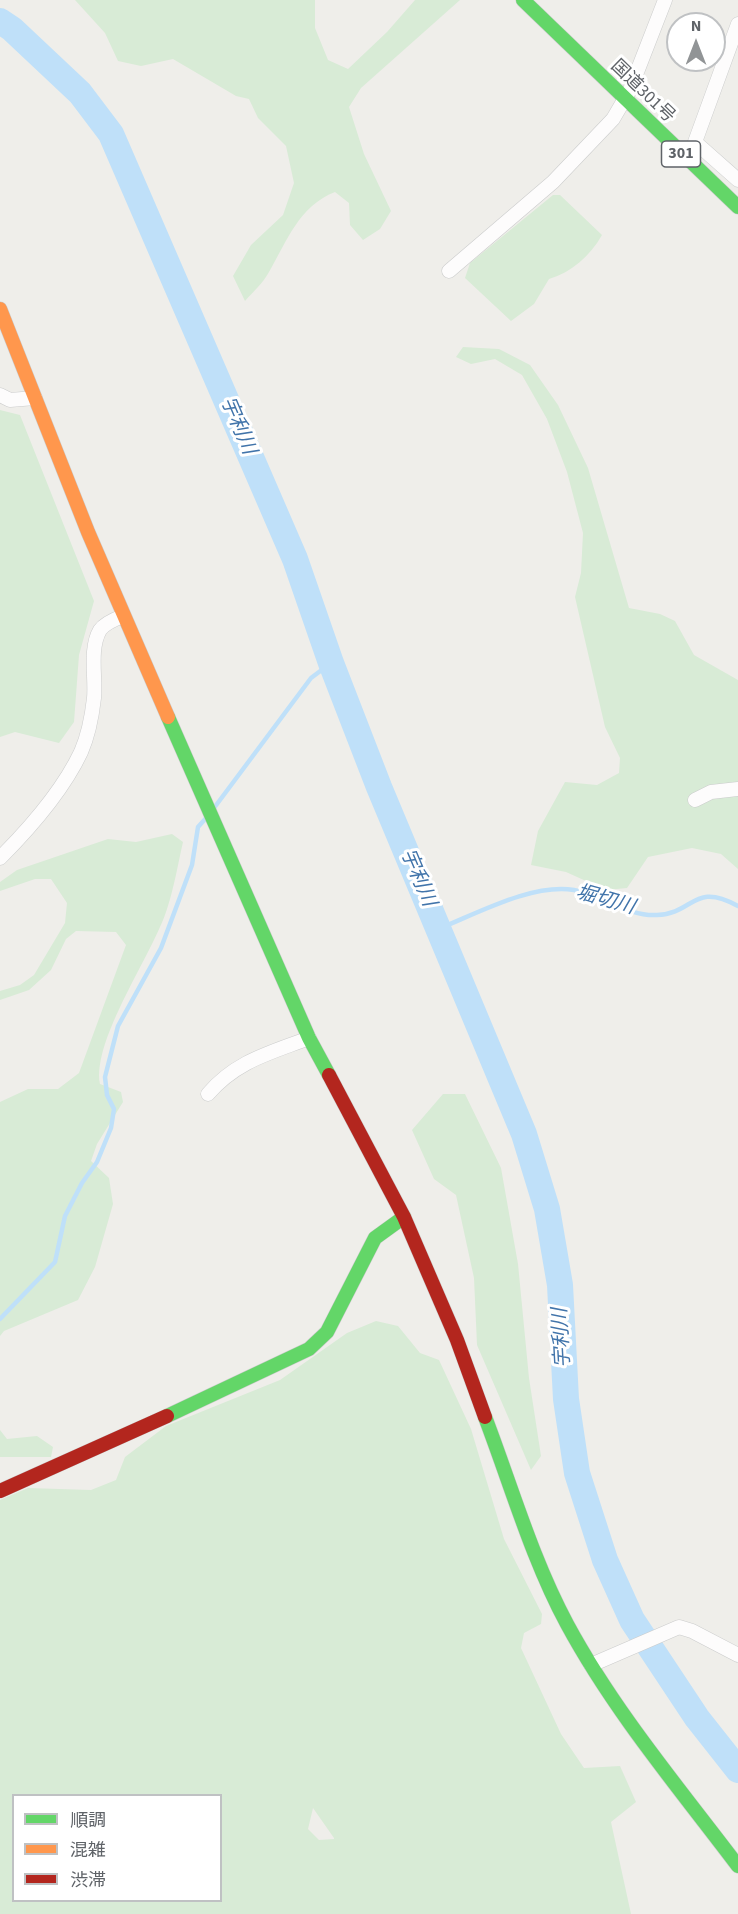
<!DOCTYPE html>
<meta charset="utf-8">
<style>
body{margin:0}
#map{position:relative;width:738px;height:1914px;overflow:hidden;background:#efeeea;font-family:"Source Sans 3","Noto Sans JP",sans-serif}
canvas{display:block}
.legend{position:absolute;left:12px;top:1794px;width:210px;height:108px;box-sizing:border-box;background:#fff;border:2px solid #bfc1c3;margin:0;padding:8px 10px;list-style:none;font-size:18px;color:#5f6368}
.legend li{display:flex;align-items:center;gap:12px;height:30px}
.legend b{width:30px;border:2px solid #bfc1c3}
.north{position:absolute;left:666px;top:12px;width:60px;height:60px;box-sizing:border-box;background:#fff;border:2px solid #bfc1c3;border-radius:50%;rotate:0deg;font-size:16px;font-weight:700;line-height:24px;text-align:center;color:#5f6368}
.north::after{content:'';display:block;margin:auto;width:21px;height:27px;background:#919496;clip-path:polygon(50% 0,100% 100%,50% 72%,0 100%)}
</style>
<div id="map">
<canvas width="738" height="1914"></canvas>
<ul class="legend">
<li><b style="height:8px;background:#63d668"></b>順調</li>
<li><b style="height:8px;background:#ff974d"></b>混雑</li>
<li><b style="height:8px;background:#b3261e"></b>渋滞</li>
</ul>
<div class="north">N</div>
</div>
<script>
const context = document.querySelector('canvas').getContext('2d');
context.lineJoin = 'round';
function fill(path, color) {
  context.fillStyle = color;
  context.fill(path, 'evenodd');
}
function strokePath(path, color, width, dash) {
  context.strokeStyle = color;
  context.lineWidth = width;
  context.lineCap = dash ? 'butt' : 'round';
  context.setLineDash(dash || []);
  context.stroke(path);
}
function drawText(font, color, halo, rows, align = 'center') {
  context.font = font + ' "Source Sans 3","Noto Sans JP",sans-serif';
  context.lineWidth = 6;
  context.setLineDash([]);
  context.textBaseline = 'middle';
  context.strokeStyle = halo;
  context.fillStyle = color;
  for (const [text, x, y, turn = 0] of rows) {
    context.save();
    context.translate(x, y);
    context.rotate((+turn || 0) * Math.PI / 180);
    context.textAlign = isNaN(turn) ? turn : align;
    if (halo) context.strokeText(text, 0, 0);
    context.fillText(text, 0, 0);
    context.restore();
  }
}
fill(new Path2D(`
 M 75,0 L 315,0 L 315,28 L 328,60 L 348,69 L 387,32 L 415,0 L 460,0 L 361,88 L 349,107 L 364,154 L 391,211 L 380,229 L 363,240 L 350,225 L 349,203 L 335,192 C 299,206 287,241 269,272 C 263,283 253,292 245,301 L 233,276 L 251,245 L 283,215 L 294,183 L 286,146 L 258,118 L 249,99 L 236,96 L 173,59 L 141,66 L 118,61 L 105,33 Z
 M 553,195 L 560,195 L 602,235 C 590,256 572,272 549,279 L 534,304 L 511,321 L 465,278 L 470,263 Z
 M 463,347 L 499,349 L 530,365 L 558,405 L 588,468 L 629,608 L 660,614 L 675,621 L 694,655 L 738,680 L 738,869 L 721,854 L 692,848 L 648,857 L 627,888 L 606,890 L 566,872 L 531,865 L 538,831 L 565,782 L 597,785 L 619,773 L 620,758 L 605,727 L 575,597 L 581,573 L 583,533 L 567,472 L 547,419 L 522,375 L 495,359 L 471,364 L 456,357 Z
 M 0,410 L 20,415 L 94,601 L 79,655 L 74,722 L 59,743 L 15,732 L 0,737 Z
 M 172,834 L 183,842 C 178,864 174,888 167,909 C 153,954 92,1039 100,1084 L 121,1092 L 123,1102 L 97,1144 L 91,1161 L 109,1178 L 113,1204 L 95,1267 L 78,1300 L 4,1331 L 0,1336 L 0,1102 L 28,1089 L 58,1089 L 79,1073 L 126,945 L 116,932 L 76,931 L 66,939 L 51,970 L 29,990 L 0,1000 L 0,991 L 20,985 L 34,975 L 65,923 L 67,903 L 51,879 L 35,879 L 0,891 L 0,882 L 17,870 L 108,839 L 136,842 Z
 M 443,1094 L 465,1094 L 501,1168 L 518,1264 L 529,1378 L 541,1456 L 531,1470 L 477,1345 L 474,1278 L 456,1195 L 434,1179 L 412,1130 Z
 M 376,1321 L 398,1326 L 420,1353 L 439,1360 L 471,1429 L 504,1539 L 542,1614 L 541,1624 L 524,1633 L 521,1648 L 561,1734 L 584,1768 L 620,1766 L 636,1802 L 611,1822 L 631,1914 L 0,1914 L 0,1500 L 28,1488 L 91,1490 L 116,1480 L 125,1457 L 166,1426 L 280,1380 L 347,1333 ZM 14,1796 L 220,1796 L 220,1900 L 14,1900 ZM 313,1808 L 334,1838 L 334,1839 L 319,1840 L 308,1829 Z
 M 0,1430 L 7,1439 L 37,1436 L 53,1447 L 51,1457 L 0,1457 Z`), '#d8ebd6');
strokePath(new Path2D(`
 M 214,808 L 311,678 L 331,663
 M 438,929 C 476,914 532,883 574,890 C 601,895 629,917 657,915 C 694,914 693,881 738,906
 M 0,1319 L 55,1262 L 65,1216 L 82,1183 L 97,1162 L 111,1128 L 114,1109 L 107,1095 L 105,1077 L 118,1026 L 161,948 L 192,865 L 198,827 L 207,817`), '#bfe0f9', 4.5);
strokePath(new Path2D(`
 M 0,21 L 12,29 L 80,93 L 111,134 L 295,559 L 331,663 L 379,787 L 524,1134 L 547,1209 L 560,1285 L 566,1399 L 577,1473 L 605,1560 L 632,1620 L 697,1718 L 738,1770`), '#bfe0f9', 26);
const street = new Path2D(`
 M 738,24 L 695,142 L 738,180
 M 449,271 L 553,182 L 613,119 L 630,90 L 665,0
 M 0,395 L 10,400 L 35,398
 M 695,800 L 711,792 L 738,789
 M 0,858 C 30,828 63,790 81,752 C 88,736 92,716 94,698 C 96,678 89,649 100,630 C 105,623 115,619 123,616
 M 208,1094 C 236,1061 270,1053 309,1038
 M 591,1665 L 679,1627 L 692,1631 L 738,1655`);
const fast = new Path2D(`
 M 523,0 L 738,207
 M 168,717 L 309,1038 L 329,1075
 M 167,1416 L 309,1349 L 327,1332 L 375,1238 L 404,1217
 M 485,1417 C 511,1485 532,1559 567,1624 C 614,1711 679,1788 738,1866`);
const slow = new Path2D(`
 M 0,309 L 88,532 L 168,717`);
const jam = new Path2D(`
 M 329,1075 L 404,1217 L 457,1340 L 485,1417
 M 0,1491 L 167,1416`);
strokePath(street, '#cbcccc', 15);
strokePath(fast, '#cacacb', 15);
strokePath(slow, '#cacacb', 15);
strokePath(jam, '#cacacb', 15);
strokePath(street, '#fdfcfc', 14);
strokePath(fast, '#63d668', 14);
strokePath(slow, '#ff974d', 14);
strokePath(jam, '#b3261e', 14);
for (const [x, y, w] of [
 [681,154,39]
]) {
  const box = new Path2D();
  box.roundRect(x - w / 2, y - 13, w, 26, 4.5);
  context.fillStyle = '#fff';
  context.fill(box);
  strokePath(box, '#5f6368', 1.5);
}
drawText('bold 16px', '#5f6368', null, [
 ["301",681,154]
]);
drawText('18px', '#5f6368', '#fff', [
 ["国道301号",642,92,44]
]);
drawText('italic 20px', '#4174aa', '#fff', [
 ["宇利川",237,426,67],
 ["宇利川",417,878,67],
 ["堀切川",605,901,16],
 ["宇利川",563,1338,-93]
]);
</script>
